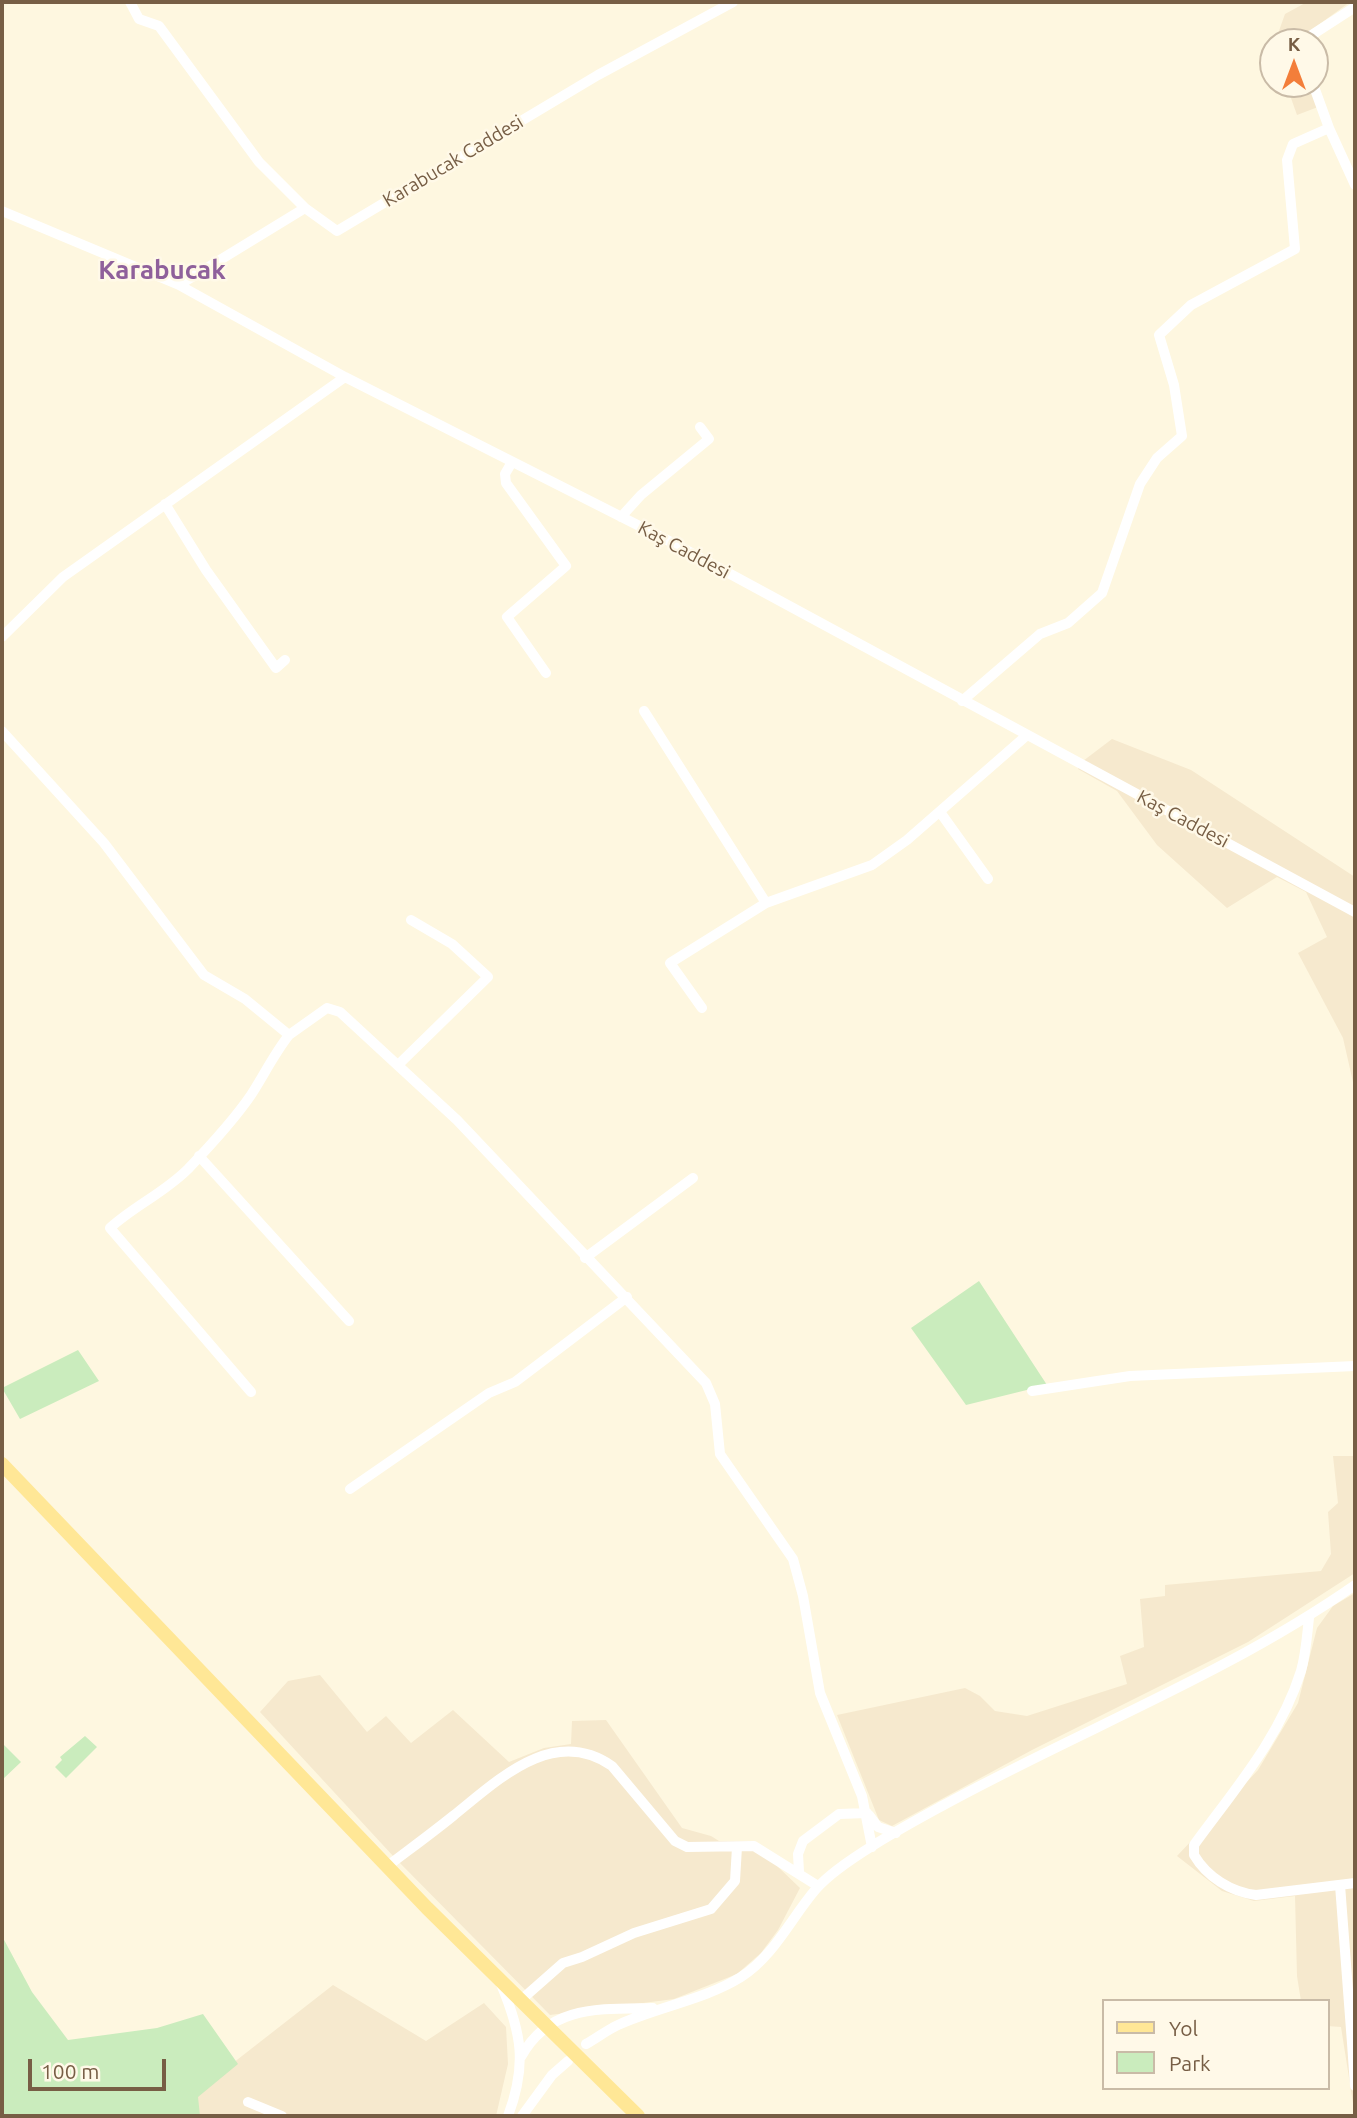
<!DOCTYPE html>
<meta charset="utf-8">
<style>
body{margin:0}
#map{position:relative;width:1357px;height:2118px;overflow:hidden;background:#fef7e0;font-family:Ubuntu,sans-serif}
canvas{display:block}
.frame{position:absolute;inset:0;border:4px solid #775e45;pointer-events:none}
.legend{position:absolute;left:1102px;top:1999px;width:228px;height:91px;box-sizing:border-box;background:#fff9e8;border:2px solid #c9bba7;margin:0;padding:9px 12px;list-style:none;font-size:21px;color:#775e45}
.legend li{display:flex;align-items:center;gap:14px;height:35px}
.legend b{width:35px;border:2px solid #c9bba7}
.north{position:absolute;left:1259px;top:28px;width:70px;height:70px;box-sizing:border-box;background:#fff9e8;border:2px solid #c9bba7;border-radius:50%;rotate:0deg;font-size:19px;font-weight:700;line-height:28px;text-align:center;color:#775e45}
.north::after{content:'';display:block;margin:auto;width:24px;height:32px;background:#f37e3a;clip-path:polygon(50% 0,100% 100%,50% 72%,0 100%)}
.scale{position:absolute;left:28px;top:2059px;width:138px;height:32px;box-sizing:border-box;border:4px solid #775e45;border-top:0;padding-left:9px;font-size:21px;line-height:24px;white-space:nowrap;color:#775e45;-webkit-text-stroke:5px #fff9e8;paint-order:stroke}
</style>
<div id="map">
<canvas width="1357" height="2118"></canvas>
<div class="frame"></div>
<ul class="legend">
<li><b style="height:9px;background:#ffe796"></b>Yol</li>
<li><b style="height:19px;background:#caecbd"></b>Park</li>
</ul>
<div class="north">K</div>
<div class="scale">100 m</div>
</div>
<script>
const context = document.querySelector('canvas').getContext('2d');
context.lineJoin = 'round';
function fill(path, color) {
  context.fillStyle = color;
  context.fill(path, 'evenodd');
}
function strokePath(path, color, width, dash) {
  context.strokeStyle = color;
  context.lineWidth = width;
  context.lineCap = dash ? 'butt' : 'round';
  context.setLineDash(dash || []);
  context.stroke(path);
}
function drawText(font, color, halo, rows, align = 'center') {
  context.font = font + ' Ubuntu,sans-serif';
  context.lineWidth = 5;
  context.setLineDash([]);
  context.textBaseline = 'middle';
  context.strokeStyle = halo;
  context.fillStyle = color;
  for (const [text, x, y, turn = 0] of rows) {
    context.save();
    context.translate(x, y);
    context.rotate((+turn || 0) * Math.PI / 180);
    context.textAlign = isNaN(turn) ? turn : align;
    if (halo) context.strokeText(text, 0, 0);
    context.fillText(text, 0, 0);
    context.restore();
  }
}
fill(new Path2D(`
 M 1307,2 L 1350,2 L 1295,42 L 1275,42 L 1285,14 Z
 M 1286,84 L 1309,84 L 1318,107 L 1297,115 Z
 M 1112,739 L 1191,770 L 1355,877 L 1355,1091 L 1343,1038 L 1298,953 L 1327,937 L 1306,892 L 1277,877 L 1227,908 L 1157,845 L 1117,791 L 1078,769 L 1083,761 Z
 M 1333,1456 L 1355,1456 L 1355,1573 L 1248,1642 L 1032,1750 L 892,1826 L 879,1820 L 837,1715 L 965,1688 L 980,1696 L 995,1711 L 1027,1716 L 1127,1684 L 1120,1656 L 1144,1647 L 1140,1599 L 1165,1596 L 1165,1585 L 1321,1571 L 1331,1554 L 1328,1512 L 1338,1503 Z
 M 1355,1593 L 1355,2116 L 1341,2027 L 1327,2026 L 1327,2001 L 1301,2001 L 1297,1976 L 1295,1896 L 1254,1901 L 1222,1891 L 1177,1856 L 1258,1770 L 1298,1703 L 1317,1628 L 1333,1606 Z
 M 320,1675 L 367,1732 L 386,1716 L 411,1743 L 453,1710 L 509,1762 L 544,1748 L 571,1744 L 572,1721 L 606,1720 L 682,1828 L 711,1836 L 719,1841 L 751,1841 L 800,1888 L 778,1930 L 761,1953 L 737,1974 L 674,1999 L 550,2015 L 394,1857 L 260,1712 L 288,1681 Z
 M 333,1985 L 426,2041 L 484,2003 L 506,2027 L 508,2064 L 496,2116 L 195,2116 L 192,2095 Z`), '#f6e9ce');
fill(new Path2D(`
 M 979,1281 L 1047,1385 L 966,1405 L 911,1328 Z
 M 78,1350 L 99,1381 L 20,1419 L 2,1388 Z
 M 85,1736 L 97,1747 L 66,1778 L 55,1767 L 62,1760 L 60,1757 Z
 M 2,1743 L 21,1762 L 2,1780 Z
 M 2,1936 L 32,1992 L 68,2040 L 157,2028 L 203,2014 L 238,2064 L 198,2097 L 200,2116 L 2,2116 Z`), '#caecbd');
strokePath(new Path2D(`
 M 130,2 L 139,19 L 159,26 L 259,162 L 305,208
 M 1301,42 L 1355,7
 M 1329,128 L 1355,185
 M 2,211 L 179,285 L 345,377 L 673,543 L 1355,912
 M 179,285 L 305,208 L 337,231 L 598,75 L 733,2
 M 512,462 L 505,474 L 506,483 L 566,566 L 507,617 L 546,673
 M 165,504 L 206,570 L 276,668 L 285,660
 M 621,517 L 641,495 L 709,439 L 700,427
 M 2,637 L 63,577 L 345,377
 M 962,701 L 1040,634 L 1068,623 L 1102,593 L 1140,484 L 1157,458 L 1182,436 L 1174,385 L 1159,335 L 1191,305 L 1295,249 L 1287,160 L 1293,144 L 1329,128 L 1313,84
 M 644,711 L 766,903
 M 2,731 L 104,843 L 204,975 L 245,999 L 289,1035 L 327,1008 L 340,1012 L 457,1120 L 706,1383 L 715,1404 L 720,1454 L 793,1559 L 803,1596 L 820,1693 L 862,1796 L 872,1847
 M 940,812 L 988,879
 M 702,1008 L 670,963 L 766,903 L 872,865 L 907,840 L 1026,736
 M 398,1065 L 488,977 L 452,944 L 411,920
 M 199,1156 L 349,1321
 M 585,1258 L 693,1178
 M 1032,1391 L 1130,1376 L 1355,1366
 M 251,1392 L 110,1228 C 134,1206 164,1193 188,1169 C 209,1147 234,1120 251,1095 C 264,1075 274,1054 289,1035
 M 350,1489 L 489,1393 L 515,1382 L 627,1297
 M 1309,1618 C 1307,1635 1306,1654 1301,1671 C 1280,1738 1234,1790 1194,1845 L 1194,1855 C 1207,1877 1231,1892 1256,1895 L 1355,1883
 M 869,1815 L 878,1827 L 896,1833
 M 389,1865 C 410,1849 432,1833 453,1816 C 498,1780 553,1725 612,1766 L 675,1841 L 687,1847 L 754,1846 L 818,1886
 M 799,1872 L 798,1854 L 803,1841 L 839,1814 L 867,1813
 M 1340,1885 L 1352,2043 L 1355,2043
 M 501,1984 C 522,2034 527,2065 508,2116
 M 521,2000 L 563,1963 L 582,1957 L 634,1933 L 711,1909 L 735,1881 L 737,1847
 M 1352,2043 L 1355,2086
 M 586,2044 C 597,2038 607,2030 618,2025 C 657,2007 704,2000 741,1977 C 774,1956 791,1918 816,1889 C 839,1862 907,1825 940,1807 C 1078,1731 1226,1675 1355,1585
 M 521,2057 C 549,2005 599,2009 653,2008
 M 248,2102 L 282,2116
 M 522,2116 L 552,2075 L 568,2061`), '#fff', 10);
strokePath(new Path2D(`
 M 2,1464 L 427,1908 L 638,2116`), '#ffe796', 14);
drawText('19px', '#775e45', '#fff9e8', [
 ["Karabucak Caddesi",453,161,-31],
 ["Kaş Caddesi",684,550,28],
 ["Kaş Caddesi",1183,819,28]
]);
drawText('bold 26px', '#8f609b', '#fff9e8', [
 ["Karabucak",162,270]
]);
</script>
